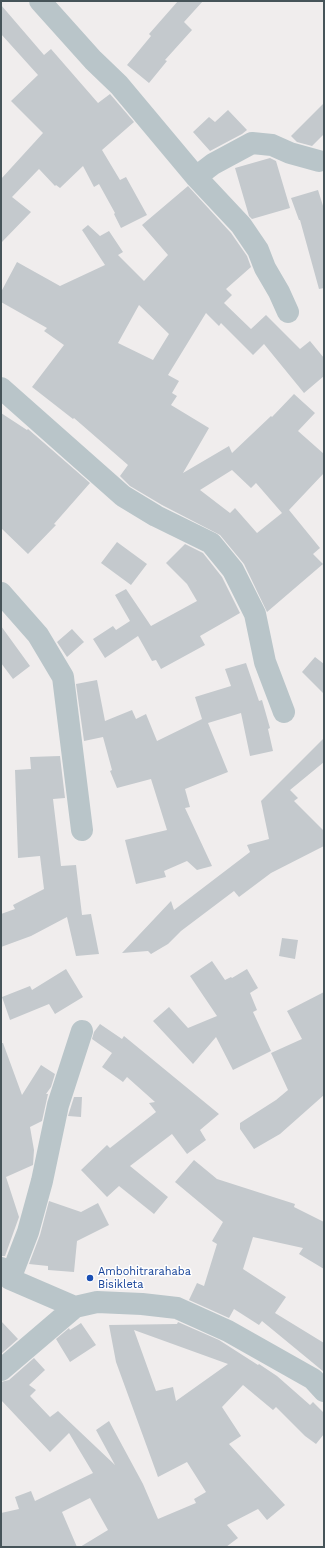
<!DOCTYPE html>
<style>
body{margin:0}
#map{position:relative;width:325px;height:1548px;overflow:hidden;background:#f0eded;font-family:"Work Sans",sans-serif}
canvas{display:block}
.frame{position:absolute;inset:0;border:2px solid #465459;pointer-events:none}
</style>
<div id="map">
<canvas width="325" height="1548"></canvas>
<div class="frame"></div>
</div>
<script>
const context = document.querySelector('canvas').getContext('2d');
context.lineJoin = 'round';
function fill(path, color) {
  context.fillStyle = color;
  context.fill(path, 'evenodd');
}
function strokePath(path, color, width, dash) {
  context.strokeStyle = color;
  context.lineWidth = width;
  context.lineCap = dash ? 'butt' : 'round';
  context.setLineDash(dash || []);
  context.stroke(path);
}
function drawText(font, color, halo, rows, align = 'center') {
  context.font = font + ' "Work Sans",sans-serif';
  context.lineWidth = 3;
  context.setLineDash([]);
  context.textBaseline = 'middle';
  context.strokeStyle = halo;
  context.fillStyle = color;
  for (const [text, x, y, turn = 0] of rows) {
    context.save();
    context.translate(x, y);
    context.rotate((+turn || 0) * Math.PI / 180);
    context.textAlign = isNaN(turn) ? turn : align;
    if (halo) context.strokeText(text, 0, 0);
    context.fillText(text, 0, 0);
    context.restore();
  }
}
fill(new Path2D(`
 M 178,1 L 203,1 L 184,22 L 192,30 L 165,60 L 167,61 L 149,83 L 127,65 L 151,36 L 149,34 Z
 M 1,5 L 44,55 L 51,49 L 98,103 L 110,94 L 134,122 L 102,150 L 120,180 L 126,177 L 147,215 L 121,228 L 114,214 L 115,213 L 99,184 L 94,187 L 83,166 L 60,188 L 56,185 L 55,186 L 39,169 L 12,197 L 31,212 L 1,243 L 1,179 L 43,133 L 11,101 L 38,75 L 1,34 Z
 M 324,103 L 324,134 L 312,146 L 297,142 L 291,136 Z
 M 228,110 L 247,130 L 242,134 L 210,151 L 193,132 L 209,117 L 215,122 Z
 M 270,158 L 276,161 L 290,208 L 252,219 L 249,216 L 235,168 Z
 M 188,186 L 231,233 L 247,256 L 251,267 L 226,289 L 232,295 L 224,303 L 251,329 L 266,315 L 300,349 L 310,341 L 324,358 L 324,376 L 304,393 L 264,344 L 253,355 L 221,323 L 219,326 L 206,313 L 168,375 L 179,381 L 172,393 L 177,396 L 171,405 L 209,428 L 183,473 L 229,446 L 232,453 L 271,416 L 272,417 L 294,394 L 315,413 L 298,431 L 324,454 L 324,473 L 289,510 L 320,548 L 313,554 L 323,564 L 267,612 L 244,564 L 220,535 L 162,505 L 130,486 L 120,476 L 128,465 L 74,418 L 73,419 L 32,387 L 64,345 L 44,331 L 47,328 L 1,302 L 1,292 L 17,262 L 60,286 L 105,265 L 82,230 L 88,225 L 100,236 L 109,231 L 123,252 L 118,255 L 144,281 L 168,255 L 142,225 ZM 139,305 L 169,334 L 153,360 L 118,343 ZM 232,470 L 251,488 L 256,483 L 282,513 L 257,533 L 235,508 L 230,513 L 200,490 Z
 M 318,190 L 324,209 L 324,288 L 319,289 L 300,220 L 299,220 L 291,198 Z
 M 1,413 L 27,430 L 28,429 L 90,483 L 54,524 L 56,525 L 28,554 L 1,528 Z
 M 117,542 L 147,564 L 131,585 L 101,563 Z
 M 185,544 L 203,553 L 222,577 L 240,613 L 200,636 L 205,645 L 161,669 L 156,660 L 152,661 L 138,636 L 105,658 L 93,639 L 113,626 L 116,630 L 130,621 L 115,595 L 126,589 L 151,626 L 197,601 L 187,584 L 166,563 Z
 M 1,626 L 30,666 L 13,679 L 1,663 Z
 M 72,629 L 84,642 L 67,657 L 57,642 Z
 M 315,657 L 324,664 L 324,694 L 302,672 Z
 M 246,663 L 259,701 L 262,700 L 270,728 L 268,729 L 273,751 L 250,756 L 241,713 L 208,723 L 228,772 L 185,789 L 190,807 L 185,808 L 212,866 L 197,870 L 187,861 L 164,871 L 166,877 L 136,884 L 125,840 L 167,830 L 151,779 L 117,788 L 110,771 L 112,770 L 103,737 L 84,741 L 76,684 L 97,680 L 105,721 L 132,710 L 136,719 L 146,714 L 157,741 L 202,719 L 195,697 L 231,686 L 225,669 Z
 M 324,738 L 324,762 L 290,790 L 298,798 L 294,801 L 324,831 L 324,846 L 271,873 L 239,897 L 234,891 L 181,931 L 168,944 L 151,954 L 148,951 L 122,953 L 171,901 L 174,910 L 250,852 L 247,845 L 269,839 L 261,801 Z
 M 60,756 L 65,798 L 53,799 L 61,866 L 76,865 L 82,915 L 91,914 L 99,954 L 76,956 L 67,917 L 31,936 L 1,947 L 1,914 L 15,909 L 13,905 L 44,889 L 40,856 L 18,858 L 15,770 L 31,769 L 30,757 Z
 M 282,938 L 298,940 L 295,959 L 279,956 Z
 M 212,961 L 225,980 L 231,977 L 232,978 L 247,969 L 258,988 L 250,993 L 257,1010 L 253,1012 L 271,1051 L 233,1070 L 216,1037 L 193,1064 L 153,1021 L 169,1007 L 188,1028 L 217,1016 L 190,976 Z
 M 66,969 L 83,997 L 55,1014 L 49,1004 L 10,1020 L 2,997 L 30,986 L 32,990 Z
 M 324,992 L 324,1095 L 280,1134 L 254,1149 L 240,1129 L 240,1123 L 276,1100 L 288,1090 L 271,1053 L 302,1039 L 287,1011 Z
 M 100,1024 L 122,1039 L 124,1036 L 219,1114 L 200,1130 L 206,1140 L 187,1154 L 172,1134 L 130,1166 L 168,1197 L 154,1214 L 119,1186 L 107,1197 L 81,1170 L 107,1145 L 110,1148 L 156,1112 L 149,1103 L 155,1102 L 127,1077 L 123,1082 L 102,1067 L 112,1053 L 92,1039 L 94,1032 Z
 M 1,1043 L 3,1043 L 22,1095 L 41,1065 L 55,1074 L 51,1087 L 46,1094 L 48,1094 L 42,1121 L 30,1127 L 34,1150 L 33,1165 L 6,1177 L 19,1217 L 5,1256 L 1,1256 Z
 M 74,1097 L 82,1097 L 81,1117 L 68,1116 Z
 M 194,1160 L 217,1179 L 295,1204 L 294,1207 L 324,1222 L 324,1269 L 299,1254 L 303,1248 L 253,1237 L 243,1269 L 286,1297 L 275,1313 L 324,1343 L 324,1372 L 262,1321 L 259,1325 L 234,1309 L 229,1318 L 189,1300 L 197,1283 L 204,1286 L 217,1244 L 212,1241 L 223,1222 L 175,1182 Z
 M 49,1201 L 81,1212 L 98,1203 L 109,1225 L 77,1241 L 74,1272 L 48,1270 L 48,1266 L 29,1264 L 40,1235 Z
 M 1,1321 L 18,1339 L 1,1354 Z
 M 178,1322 L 219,1340 L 258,1365 L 259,1364 L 277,1376 L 310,1405 L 313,1402 L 324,1413 L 324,1434 L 316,1444 L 305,1436 L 276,1407 L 273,1410 L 243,1385 L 222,1407 L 241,1436 L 229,1444 L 285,1505 L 267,1520 L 258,1509 L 227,1525 L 238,1538 L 226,1547 L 80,1547 L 108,1530 L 90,1498 L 62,1512 L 77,1547 L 1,1547 L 1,1513 L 19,1509 L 15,1497 L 31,1491 L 35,1501 L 93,1473 L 69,1433 L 50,1452 L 1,1400 L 1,1382 L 9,1380 L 34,1358 L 45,1370 L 29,1385 L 36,1390 L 30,1396 L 50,1417 L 58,1411 L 115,1465 L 96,1430 L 109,1421 L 143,1484 L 158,1519 L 196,1503 L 194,1499 L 206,1492 L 187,1462 L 158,1477 L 116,1362 L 109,1325 L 177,1324 ZM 134,1330 L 228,1364 L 176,1401 L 173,1387 L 156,1391 Z
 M 81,1323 L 96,1345 L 70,1362 L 56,1339 L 69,1328 L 70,1330 Z`), '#c4c9cd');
strokePath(new Path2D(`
 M 40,1 L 93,60 L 119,85 L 196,177 L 241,225 L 258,250 L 265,268 L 279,292 L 288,312
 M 196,177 L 213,164 L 252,143 L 272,145 L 290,153 L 319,161
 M 1,388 L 123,496 L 156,516 L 211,543 L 233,570 L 255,614 L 265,662 L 284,712
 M 1,593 L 38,635 L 63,677 L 82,830
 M 1,1268 L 10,1279 L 75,1307
 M 10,1279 L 28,1232 L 42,1181 L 58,1105 L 82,1031
 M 1,1370 L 75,1307 L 97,1302 L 142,1304 L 177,1308 L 228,1331 L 313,1379 L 324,1391`), '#b9c5c9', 22);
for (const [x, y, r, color] of [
 [90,1278,4,"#1a4fb4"]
]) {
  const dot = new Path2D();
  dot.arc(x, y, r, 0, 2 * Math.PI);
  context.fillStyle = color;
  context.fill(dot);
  strokePath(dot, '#fff', 1.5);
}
drawText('11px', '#164399', '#fff', [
 ["Ambohitrarahaba",98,1272],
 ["Bisikleta",98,1285]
], 'left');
</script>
